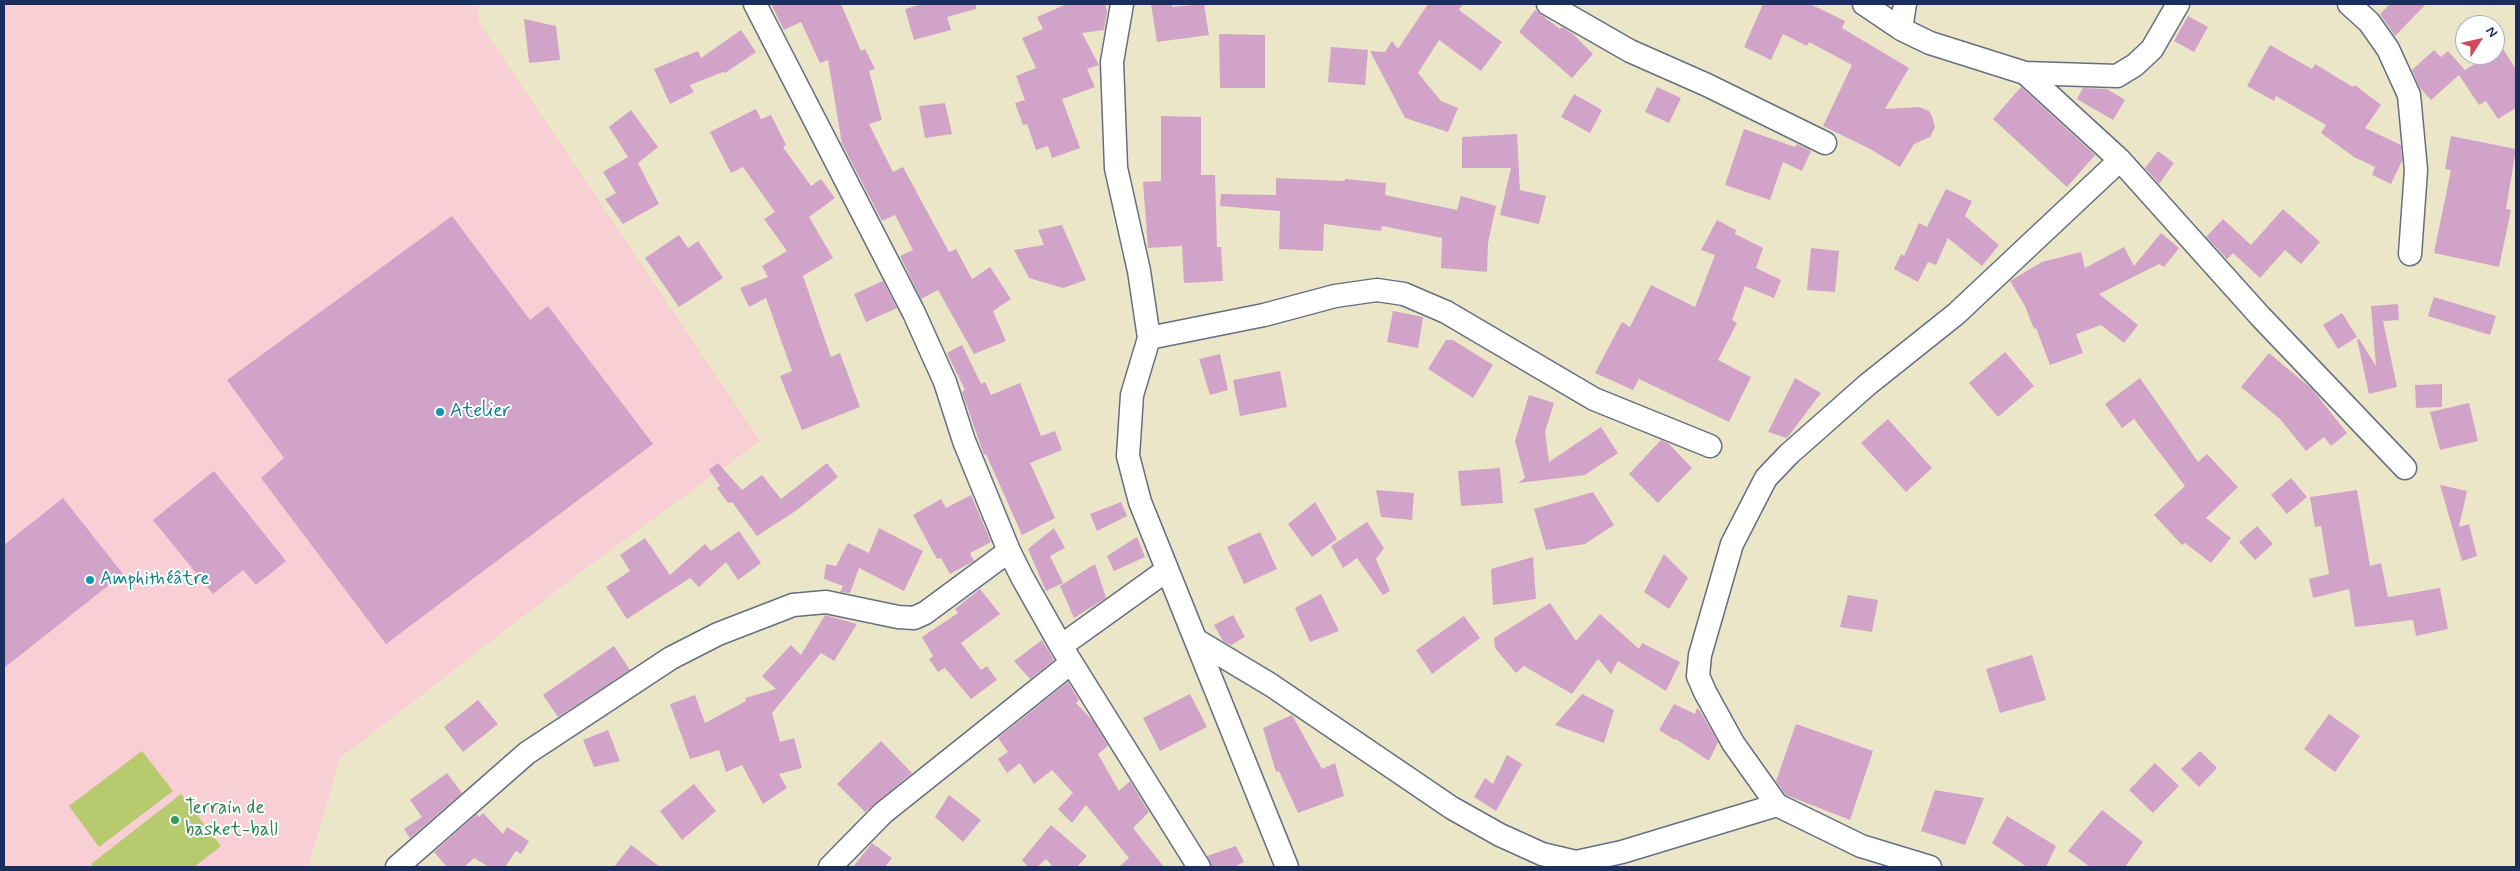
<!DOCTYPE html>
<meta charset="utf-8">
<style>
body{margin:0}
#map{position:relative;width:2520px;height:871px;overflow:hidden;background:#ece6c8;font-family:Mynerve,sans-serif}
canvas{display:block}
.frame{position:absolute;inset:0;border:5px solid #1b2f5e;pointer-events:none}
.north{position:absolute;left:2455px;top:15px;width:50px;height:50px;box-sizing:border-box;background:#fff;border:1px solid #a4acbf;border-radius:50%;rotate:55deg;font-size:14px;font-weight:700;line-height:20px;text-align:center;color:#1b2f5e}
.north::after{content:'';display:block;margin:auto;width:18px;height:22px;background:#d1495b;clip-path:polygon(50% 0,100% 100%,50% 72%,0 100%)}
</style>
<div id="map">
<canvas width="2520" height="871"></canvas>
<div class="frame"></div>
<div class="north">N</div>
</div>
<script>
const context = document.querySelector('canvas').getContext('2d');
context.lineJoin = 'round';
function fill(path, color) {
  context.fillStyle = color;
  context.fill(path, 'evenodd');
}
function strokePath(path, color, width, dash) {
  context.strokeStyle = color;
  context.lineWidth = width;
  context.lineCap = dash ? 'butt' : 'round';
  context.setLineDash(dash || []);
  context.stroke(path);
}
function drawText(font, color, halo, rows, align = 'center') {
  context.font = font + ' Mynerve,sans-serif';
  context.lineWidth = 4;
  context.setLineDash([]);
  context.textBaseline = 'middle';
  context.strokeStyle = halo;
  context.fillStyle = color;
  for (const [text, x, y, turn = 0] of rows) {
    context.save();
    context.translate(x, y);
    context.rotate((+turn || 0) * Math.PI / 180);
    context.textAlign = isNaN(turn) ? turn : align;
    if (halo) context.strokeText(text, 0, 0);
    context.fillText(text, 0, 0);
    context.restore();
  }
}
fill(new Path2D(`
 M 4,4 L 478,4 L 479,22 L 760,441 L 578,574 L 340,758 L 308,867 L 4,867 Z`), '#f7cfd4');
fill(new Path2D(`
 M 142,751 L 173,791 L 99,847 L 69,806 Z
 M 181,794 L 221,846 L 194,867 L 94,867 L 91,864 Z`), '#b7ca6d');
fill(new Path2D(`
 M 771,4 L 841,4 L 861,51 L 865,49 L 875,69 L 869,71 L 882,120 L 869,124 L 893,172 L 903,167 L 949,252 L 956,249 L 972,279 L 990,267 L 1011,299 L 993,311 L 1006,341 L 974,354 L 938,290 L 921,299 L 900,256 L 913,250 L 895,215 L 882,221 L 842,144 L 828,60 L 820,63 L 801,22 L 784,30 Z
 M 922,4 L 976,4 L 976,9 L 947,17 L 951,30 L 914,40 L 905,9 Z
 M 1067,4 L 1105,4 L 1107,11 L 1104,30 L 1082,33 L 1099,65 L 1087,69 L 1095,87 L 1062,99 L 1080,148 L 1052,158 L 1048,146 L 1036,150 L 1027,124 L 1023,125 L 1015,103 L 1025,100 L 1016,76 L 1036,68 L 1022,38 L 1043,29 L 1037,17 Z
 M 1151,4 L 1172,4 L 1172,7 L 1204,4 L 1209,35 L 1157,42 Z
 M 1428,4 L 1463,4 L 1459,10 L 1502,42 L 1481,71 L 1439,40 L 1418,73 L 1441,101 L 1458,108 L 1448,132 L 1405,118 L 1370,51 L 1385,52 L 1392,41 L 1398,49 Z
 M 1763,4 L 1810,4 L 1845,21 L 1842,28 L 1909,68 L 1885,109 L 1919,107 L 1929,111 L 1932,116 L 1935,127 L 1930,137 L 1914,144 L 1900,167 L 1870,149 L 1823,126 L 1852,65 L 1809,42 L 1807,46 L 1783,34 L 1771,60 L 1744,47 Z
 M 2390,4 L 2426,4 L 2395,36 L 2380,14 Z
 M 1535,10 L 1560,29 L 1562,27 L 1572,33 L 1593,54 L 1572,78 L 1519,32 Z
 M 2188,16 L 2208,27 L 2194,52 L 2174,41 Z
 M 524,19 L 556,26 L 560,60 L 529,63 Z
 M 741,30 L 756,52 L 725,73 L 723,72 L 690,85 L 694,92 L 670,104 L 654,69 L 698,51 L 701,58 Z
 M 1219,34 L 1265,35 L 1265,88 L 1220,88 Z
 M 2270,45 L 2312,69 L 2315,64 L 2353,87 L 2355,85 L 2381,105 L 2365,128 L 2401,145 L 2402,161 L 2391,184 L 2372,175 L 2375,167 L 2354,157 L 2321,133 L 2326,125 L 2276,96 L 2274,101 L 2247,86 Z
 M 2501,46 L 2516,69 L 2516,108 L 2498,119 L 2486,101 L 2479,105 L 2459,75 L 2431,100 L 2420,88 L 2412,70 L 2434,50 L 2441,57 L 2448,51 L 2465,70 L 2488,55 L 2495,55 L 2495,50 Z
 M 1331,47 L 1368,50 L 1365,85 L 1328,82 Z
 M 1657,87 L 1681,98 L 1669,123 L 1645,112 Z
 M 2021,87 L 2095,155 L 2067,187 L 1993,119 Z
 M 2083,88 L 2107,89 L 2125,100 L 2113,120 L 2077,99 Z
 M 1574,94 L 1602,110 L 1590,133 L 1561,117 Z
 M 945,103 L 952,134 L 925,138 L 919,106 Z
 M 756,109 L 761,119 L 771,115 L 786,145 L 783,147 L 811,186 L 821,179 L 835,198 L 809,217 L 833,258 L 803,276 L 831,357 L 840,353 L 860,407 L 802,430 L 780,376 L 792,371 L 766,298 L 749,307 L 740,288 L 768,277 L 762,266 L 787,251 L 764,219 L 775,212 L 743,167 L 731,173 L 710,132 Z
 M 631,110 L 658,147 L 638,163 L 659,204 L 623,224 L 605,199 L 616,193 L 603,172 L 628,157 L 609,127 Z
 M 1161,116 L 1201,117 L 1201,175 L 1215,175 L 1217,247 L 1221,247 L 1223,281 L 1184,283 L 1182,246 L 1148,248 L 1143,182 L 1161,181 Z
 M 1744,129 L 1795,147 L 1797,144 L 1811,151 L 1802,171 L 1783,162 L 1770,200 L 1725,185 Z
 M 1517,134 L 1520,190 L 1546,196 L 1539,224 L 1500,215 L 1511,168 L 1462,168 L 1462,137 Z
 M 2451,136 L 2516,149 L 2506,209 L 2511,210 L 2499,267 L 2434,253 L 2451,170 L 2445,169 Z
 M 2158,151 L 2174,163 L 2159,184 L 2145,168 Z
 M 1276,178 L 1345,181 L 1345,179 L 1386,183 L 1385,195 L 1457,210 L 1461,196 L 1496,206 L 1488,243 L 1487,272 L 1441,268 L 1442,238 L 1382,226 L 1381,231 L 1324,224 L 1323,251 L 1279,249 L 1280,211 L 1220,206 L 1221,194 L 1276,195 Z
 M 1946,189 L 1972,201 L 1965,216 L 1999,245 L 1982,266 L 1948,238 L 1936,265 L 1928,262 L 1918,282 L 1894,269 L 1901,254 L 1904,256 L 1919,223 L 1927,227 Z
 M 2283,209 L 2320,242 L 2301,264 L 2285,250 L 2260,278 L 2233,253 L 2227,259 L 2206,237 L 2223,219 L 2251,245 Z
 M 452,216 L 530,320 L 548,306 L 653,444 L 386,644 L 261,478 L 284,458 L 227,380 Z
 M 1717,220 L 1736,230 L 1735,234 L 1763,248 L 1756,268 L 1781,280 L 1774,298 L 1745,286 L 1732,320 L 1737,323 L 1718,360 L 1751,377 L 1729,422 L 1639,379 L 1633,390 L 1595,373 L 1622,322 L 1630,327 L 1651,285 L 1695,307 L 1715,255 L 1701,250 Z
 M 1062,225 L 1086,280 L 1063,288 L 1029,278 L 1014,250 L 1044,245 L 1038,230 Z
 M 2161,233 L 2179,248 L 2164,267 L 2159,264 L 2099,294 L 2138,325 L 2124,343 L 2101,325 L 2076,334 L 2083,353 L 2050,365 L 2036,328 L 2034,329 L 2025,306 L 2010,281 L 2042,262 L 2081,252 L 2085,268 L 2124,247 L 2134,266 Z
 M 679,235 L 688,248 L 698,241 L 723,278 L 679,307 L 645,258 Z
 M 1811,248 L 1839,251 L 1835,292 L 1807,290 Z
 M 883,281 L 897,308 L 866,322 L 854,294 Z
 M 2434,297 L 2496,316 L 2490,335 L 2428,316 Z
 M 2398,304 L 2399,320 L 2383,321 L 2397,387 L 2369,394 L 2357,339 L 2359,339 L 2376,366 L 2371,306 Z
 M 1393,311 L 1423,317 L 1418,348 L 1387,342 Z
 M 2342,313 L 2357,337 L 2338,349 L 2323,325 Z
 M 1446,340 L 1453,340 L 1493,365 L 1473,398 L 1428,369 Z
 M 962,345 L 981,384 L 985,382 L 991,395 L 1020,383 L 1041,436 L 1055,431 L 1062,450 L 1030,463 L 1055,518 L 1022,535 L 986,454 L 984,455 L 962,392 L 965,390 L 947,353 Z
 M 2005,352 L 2034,386 L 1998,417 L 1969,383 Z
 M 2269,353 L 2312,389 L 2347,433 L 2331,446 L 2324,437 L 2306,451 L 2280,419 L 2241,387 Z
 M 1220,354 L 1228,390 L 1210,395 L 1199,359 Z
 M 1280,371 L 1287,407 L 1240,416 L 1233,380 Z
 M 1795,378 L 1821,393 L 1787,438 L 1768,432 Z
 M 2140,378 L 2198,462 L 2207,454 L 2238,487 L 2206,518 L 2231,538 L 2211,563 L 2185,543 L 2182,545 L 2154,515 L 2185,486 L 2134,419 L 2122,428 L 2105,404 Z
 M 2442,384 L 2442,407 L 2416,408 L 2415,385 Z
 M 1529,395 L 1554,403 L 1545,432 L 1549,462 L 1601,427 L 1618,453 L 1585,475 L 1518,483 L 1525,478 L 1515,441 Z
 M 2469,403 L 2478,441 L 2440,450 L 2430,412 Z
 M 1888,419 L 1932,468 L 1906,492 L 1861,443 Z
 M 1661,440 L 1668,443 L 1692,468 L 1658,503 L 1629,474 Z
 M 718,463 L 742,490 L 762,475 L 781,499 L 827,463 L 838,477 L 797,510 L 757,536 L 732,502 L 728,503 L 717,488 L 720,486 L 709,470 Z
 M 1500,468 L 1503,503 L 1461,506 L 1458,471 Z
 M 214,471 L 286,561 L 256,585 L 243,570 L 213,594 L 153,520 Z
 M 2291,478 L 2307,497 L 2287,514 L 2271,495 Z
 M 2440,485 L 2467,491 L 2459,527 L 2469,524 L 2477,556 L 2462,561 Z
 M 1376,490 L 1414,493 L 1412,520 L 1381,517 Z
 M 2357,490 L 2370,566 L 2381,563 L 2388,597 L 2440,588 L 2448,629 L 2416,636 L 2413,620 L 2355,627 L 2349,589 L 2313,598 L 2309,579 L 2329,574 L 2321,526 L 2315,527 L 2310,497 Z
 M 1593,492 L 1614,525 L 1585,544 L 1546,550 L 1534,509 Z
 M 971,495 L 991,542 L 970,553 L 974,561 L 950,574 L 941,558 L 937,559 L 913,515 L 941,499 L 946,508 Z
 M 63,498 L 123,574 L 4,668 L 4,545 Z
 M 1121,502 L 1127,516 L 1097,531 L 1090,514 Z
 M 1315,502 L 1337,539 L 1312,557 L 1288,524 Z
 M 1367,522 L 1384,548 L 1376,559 L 1390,591 L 1383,595 L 1357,558 L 1343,568 L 1331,546 Z
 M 2257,526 L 2273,544 L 2255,560 L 2239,542 Z
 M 879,528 L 923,551 L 904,591 L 859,568 L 850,593 L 840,592 L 843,586 L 824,579 L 826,564 L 836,566 L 848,543 L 869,553 Z
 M 1054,528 L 1065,548 L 1050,556 L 1063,583 L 1046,591 L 1028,549 Z
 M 739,531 L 761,563 L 738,580 L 726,562 L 699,587 L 690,578 L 627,619 L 606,587 L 630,571 L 620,555 L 645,538 L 670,575 L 705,544 L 711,551 Z
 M 1260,532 L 1277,569 L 1244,584 L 1227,547 Z
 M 1137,537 L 1145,557 L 1114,571 L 1107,556 Z
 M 1664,554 L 1688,578 L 1669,609 L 1644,592 Z
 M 1533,557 L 1536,599 L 1493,605 L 1491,569 Z
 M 1095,564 L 1106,598 L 1074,618 L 1060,586 Z
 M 980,589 L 1000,614 L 961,643 L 981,670 L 987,666 L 997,680 L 971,699 L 945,668 L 938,672 L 929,659 L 933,656 L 922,637 L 958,613 L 955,609 Z
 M 1321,594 L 1339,631 L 1310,642 L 1295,608 Z
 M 1848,595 L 1878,600 L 1872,632 L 1840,627 Z
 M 1550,603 L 1576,641 L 1600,614 L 1639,649 L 1642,643 L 1680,662 L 1666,691 L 1618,661 L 1611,674 L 1598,659 L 1572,694 L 1524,666 L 1516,673 L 1495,648 L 1494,638 Z
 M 825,615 L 857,624 L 834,661 L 821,653 L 772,713 L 780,742 L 794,738 L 802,768 L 779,774 L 787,788 L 763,804 L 742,765 L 726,772 L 719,750 L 690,759 L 670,704 L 695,695 L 705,723 L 746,701 L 745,698 L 776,689 L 762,676 L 791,645 L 801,655 Z
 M 1233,615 L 1245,637 L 1231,645 L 1223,641 L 1214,625 Z
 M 1464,616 L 1480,638 L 1432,674 L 1416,650 Z
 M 1042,640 L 1054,660 L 1030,679 L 1014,661 Z
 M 614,646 L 630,670 L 558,717 L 543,695 Z
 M 2032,655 L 2046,700 L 2000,713 L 1986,669 Z
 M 1068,682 L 1079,700 L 1076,703 L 1093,721 L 1108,746 L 1098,754 L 1119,791 L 1130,781 L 1149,812 L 1133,828 L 1164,867 L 1119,867 L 1129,858 L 1086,805 L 1072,823 L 1058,809 L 1073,793 L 1052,770 L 1034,784 L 1020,763 L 1007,773 L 998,759 L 1008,752 L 998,738 Z
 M 1190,694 L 1207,727 L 1160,751 L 1143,718 Z
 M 1582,694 L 1614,710 L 1604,743 L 1555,725 Z
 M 478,700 L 498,724 L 463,752 L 444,727 Z
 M 1674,704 L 1695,714 L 1697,708 L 1700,711 L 1718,742 L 1709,761 L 1676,739 L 1675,740 L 1659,730 Z
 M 2329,714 L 2360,736 L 2335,772 L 2304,749 Z
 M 1292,715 L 1322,769 L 1335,763 L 1344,796 L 1298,813 L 1279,771 L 1276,772 L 1263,728 Z
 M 1796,724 L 1873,751 L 1850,820 L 1786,795 L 1776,781 Z
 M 608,730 L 620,761 L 594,767 L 583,740 Z
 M 881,741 L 912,773 L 865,812 L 837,784 Z
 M 2200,751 L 2217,768 L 2199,787 L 2181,769 Z
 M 1507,755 L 1522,764 L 1496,811 L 1474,797 L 1485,778 L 1493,784 Z
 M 2155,763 L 2179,786 L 2153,813 L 2129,790 Z
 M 447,773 L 462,793 L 410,838 L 404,829 L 422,817 L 410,800 Z
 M 694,784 L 716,811 L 682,840 L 660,811 Z
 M 1935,790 L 1984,798 L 1965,845 L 1921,831 Z
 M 949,795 L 981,820 L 963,842 L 935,817 Z
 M 2102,810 L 2143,842 L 2125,867 L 2090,867 L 2068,851 Z
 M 483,813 L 503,834 L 507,827 L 529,841 L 521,854 L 516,851 L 505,867 L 489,867 L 474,858 L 464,867 L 447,867 L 434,852 L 477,814 L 479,817 Z
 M 2007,816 L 2056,846 L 2046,867 L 2027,867 L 1992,843 Z
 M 1051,825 L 1087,856 L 1077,867 L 1053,867 L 1046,859 L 1037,867 L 1028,867 L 1022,860 Z
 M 872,843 L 892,858 L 885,867 L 853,867 Z
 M 631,845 L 660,867 L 614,867 Z
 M 1236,846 L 1244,862 L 1234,867 L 1212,867 L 1207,856 Z`), '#d2a3c8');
const minor = new Path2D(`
 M 755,4 L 914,313 L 945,382 L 964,441 L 1009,551 L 1022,577 L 1061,646 L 1199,867
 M 1122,4 L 1112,62 L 1116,168 L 1139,271 L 1149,338 L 1132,395 L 1128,456 L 1140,502 L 1287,867
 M 1548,4 L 1630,51 L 1707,85 L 1825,143
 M 1864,4 L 1901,29 L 1930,43 L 2025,73 L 2117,76 L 2135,65 L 2152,49 L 2178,4
 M 2349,4 L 2369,22 L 2388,49 L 2409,95 L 2416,170 L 2410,254
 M 1901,29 L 1905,4
 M 2025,73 L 2120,160 L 2260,316 L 2405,468
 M 1149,338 L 1264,315 L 1335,296 L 1377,290 L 1404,294 L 1446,312 L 1594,399 L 1710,446
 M 1196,640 L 1271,685 L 1452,808 L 1500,835 L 1542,854 L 1576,862 L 1622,852 L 1777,805
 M 1061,646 L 1167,570
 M 397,867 L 527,753 L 671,658 L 718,634 L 793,605 L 826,602 L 898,617 L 914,618 L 925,613 L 1009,551
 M 830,867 L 883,813 L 1071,663
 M 1930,867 L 1861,846 L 1777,805 L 1733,743 L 1705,692 L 1698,676 L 1700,655 L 1732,544 L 1766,478 L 1789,454 L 1867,385 L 1956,314 L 2120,160`);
strokePath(minor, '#646f83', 25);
strokePath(minor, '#fff', 22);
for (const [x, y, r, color] of [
 [440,412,5,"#0f9aa8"],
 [90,580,5,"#0f9aa8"],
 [175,820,5,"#2e9e5b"]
]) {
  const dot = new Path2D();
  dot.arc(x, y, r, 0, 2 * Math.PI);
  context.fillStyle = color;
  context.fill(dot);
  strokePath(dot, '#fff', 2);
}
drawText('19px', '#0d838f', '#fff', [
 ["Atelier",450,412],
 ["Amphithéâtre",100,580]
], 'left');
drawText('19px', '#27864d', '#fff', [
 ["Terrain de",185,809],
 ["basket-ball",185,831]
], 'left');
</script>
